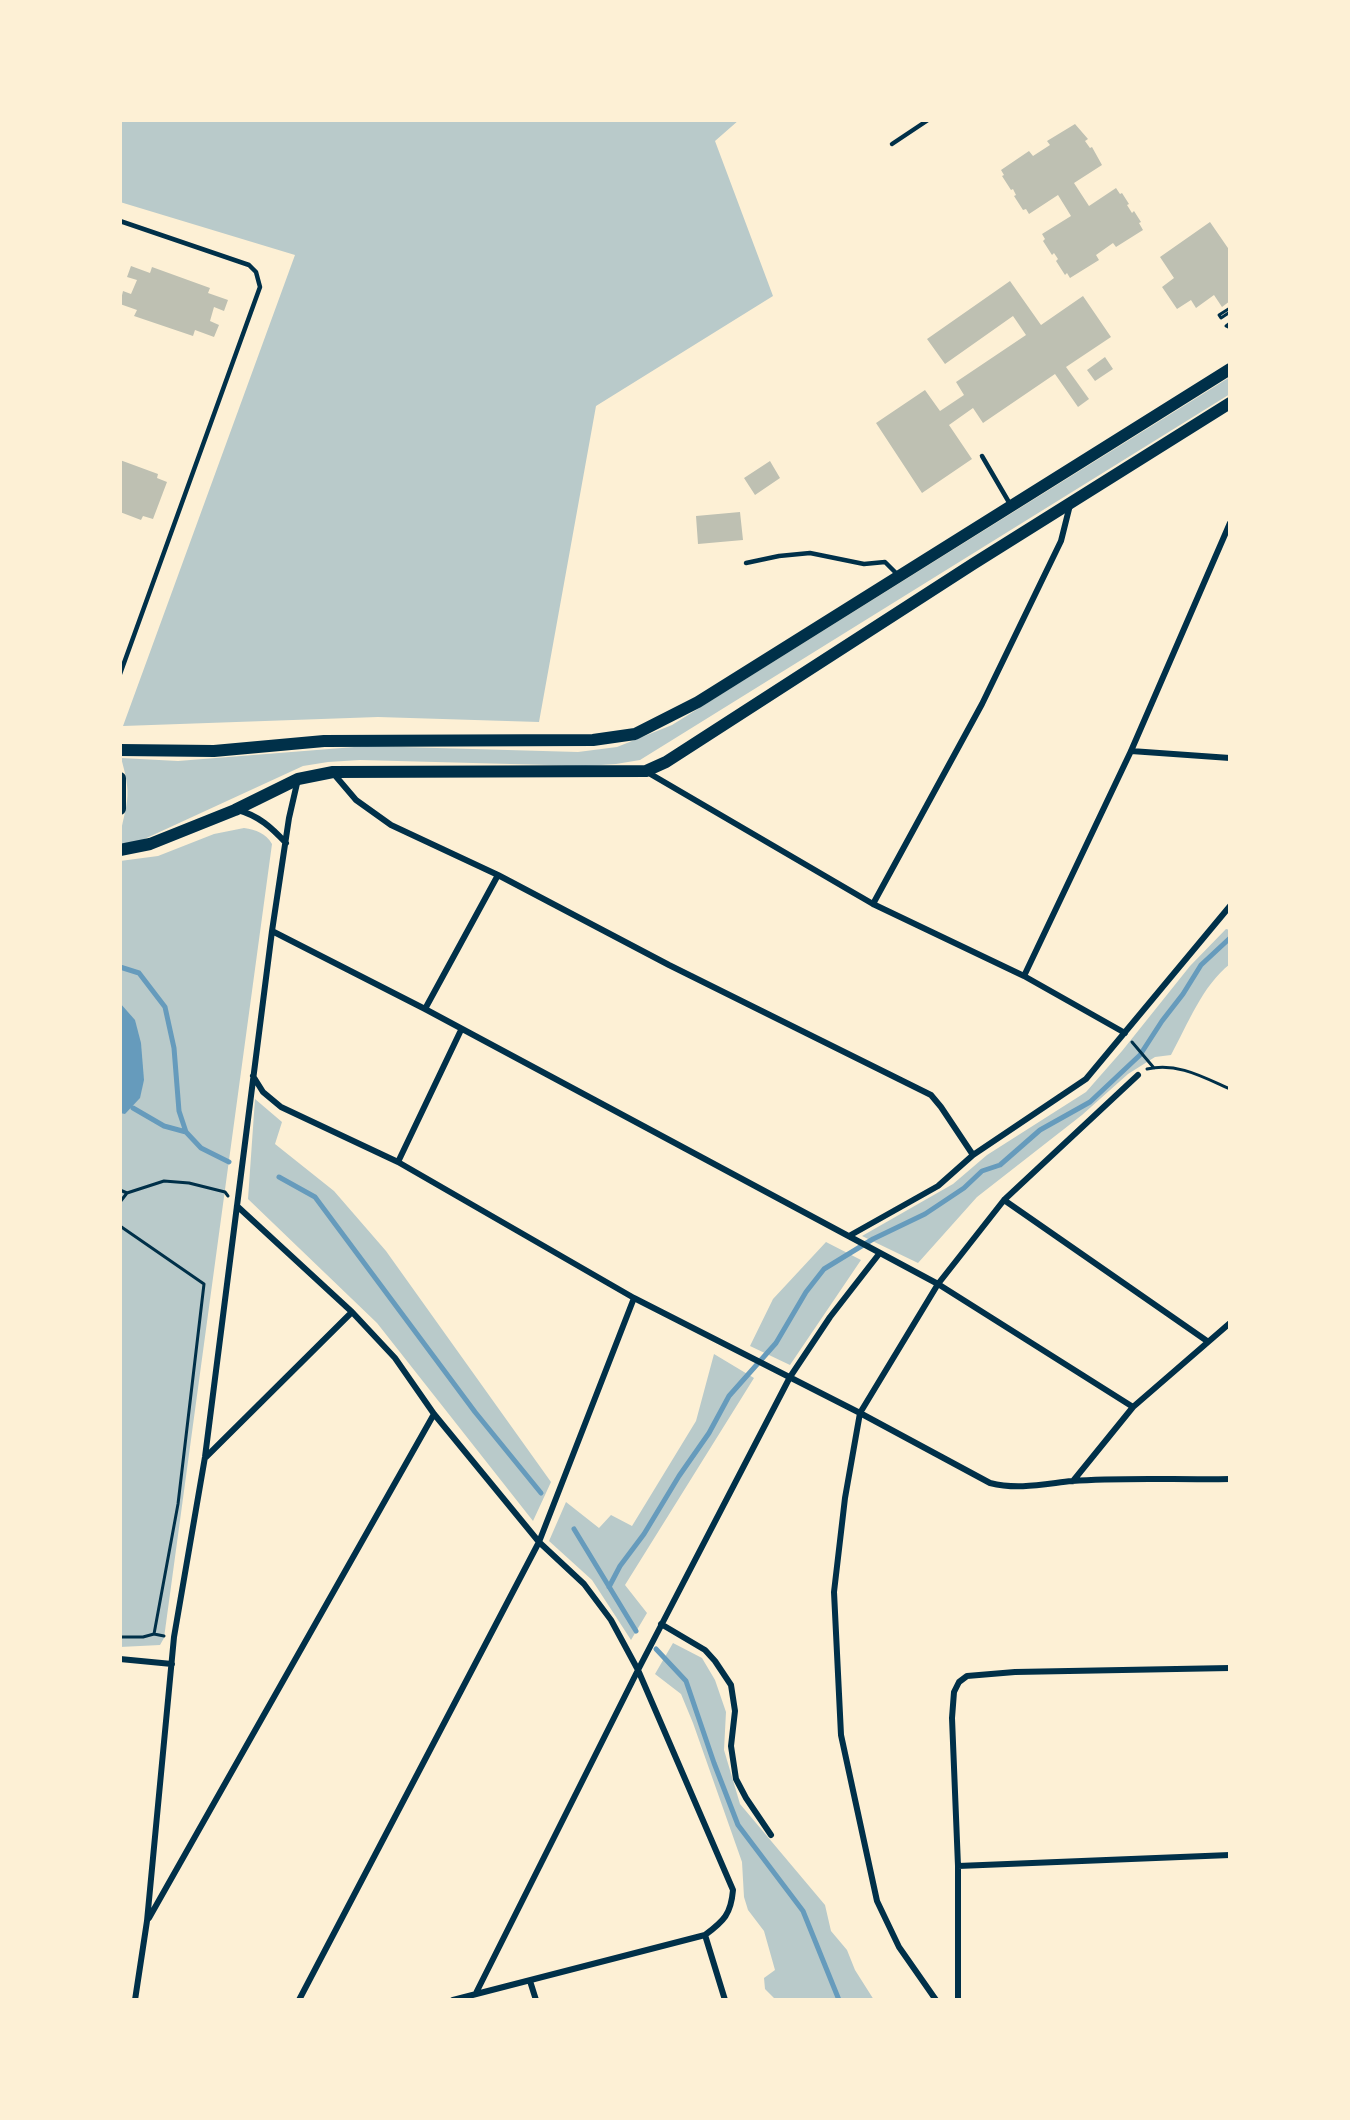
<!DOCTYPE html>
<style>
body{margin:0}
#map{position:relative;width:1350px;height:2120px;overflow:hidden;background:#fdf0d5;font-family:Quicksand,sans-serif}
canvas{display:block}
.frame{position:absolute;inset:0;border:122px solid #fdf0d5;pointer-events:none}
</style>
<div id="map">
<canvas width="1350" height="2120"></canvas>
<div class="frame"></div>
</div>
<script>
const context = document.querySelector('canvas').getContext('2d');
context.lineJoin = 'round';
function fill(path, color) {
  context.fillStyle = color;
  context.fill(path, 'evenodd');
}
function strokePath(path, color, width, dash) {
  context.strokeStyle = color;
  context.lineWidth = width;
  context.lineCap = dash ? 'butt' : 'round';
  context.setLineDash(dash || []);
  context.stroke(path);
}
fill(new Path2D(`
 M 120,120 L 739,120 L 715,141 L 773,296 L 596,406 L 539,722 L 378,717 L 123,726 L 295,255 L 120,202 Z
 M 1230,377 L 1230,394 L 640,760 L 616,764 L 586,766 L 360,760 L 328,762 L 303,766 L 140,841 L 120,844 C 120,827 125,817 127,801 C 129,787 125,772 121,758 L 178,761 L 367,746 L 578,752 L 617,747 L 672,725 Z
 M 244,828 C 256,830 266,833 272,844 L 164,1638 L 160,1645 L 120,1647 L 120,861 L 158,856 L 214,834 Z
 M 1226,929 L 1230,930 L 1230,964 C 1202,986 1188,1024 1171,1055 L 1155,1057 L 1128,1074 L 1082,1115 L 977,1197 L 918,1263 L 862,1236 L 953,1184 L 987,1155 L 1086,1092 L 1122,1051 L 1190,966 Z
 M 255,1099 L 282,1122 L 275,1144 L 334,1191 L 386,1251 L 551,1482 L 533,1521 L 377,1323 L 248,1199 Z
 M 826,1242 L 861,1260 L 790,1365 L 750,1346 L 773,1299 Z
 M 714,1354 L 754,1378 L 625,1585 L 647,1613 L 631,1640 L 592,1580 L 549,1541 L 566,1502 L 599,1528 L 611,1515 L 632,1526 L 696,1421 Z
 M 673,1643 L 702,1658 L 715,1680 L 726,1712 L 724,1750 L 740,1804 L 825,1905 L 831,1931 L 847,1950 L 855,1970 L 874,2000 L 776,2000 L 765,1989 L 764,1978 L 775,1970 L 764,1931 L 748,1910 L 744,1897 L 742,1862 L 693,1723 L 681,1694 L 655,1674 Z`), '#b9caca');
fill(new Path2D(`
 M 120,1003 L 135,1020 L 141,1043 L 144,1080 L 140,1098 L 125,1114 L 120,1113 Z`), '#669bbc');
strokePath(new Path2D(`
 M 120,967 L 139,973 L 165,1007 L 174,1048 L 179,1111 L 186,1132 L 201,1148 L 229,1162
 M 133,1108 L 164,1126 L 186,1132
 M 279,1177 L 315,1197 L 475,1412 L 541,1493
 M 574,1529 L 636,1631
 M 609,1587 L 620,1566 L 644,1534 L 679,1476 L 709,1433 L 729,1396 L 776,1343 L 806,1292 L 824,1269 L 873,1239 L 925,1214 L 964,1188 L 982,1171 L 1000,1165 L 1040,1130 L 1090,1102 L 1140,1055 L 1162,1021 L 1183,994 L 1201,965 L 1230,938
 M 656,1649 L 686,1681 L 714,1763 L 738,1825 L 803,1911 L 839,2000`), '#669bbc', 5);
fill(new Path2D(`
 M 1075,124 L 1088,139 L 1085,141 L 1090,148 L 1092,147 L 1102,165 L 1074,183 L 1089,206 L 1116,188 L 1120,194 L 1122,193 L 1129,204 L 1127,205 L 1132,213 L 1134,211 L 1141,222 L 1139,223 L 1143,230 L 1116,247 L 1113,243 L 1096,255 L 1099,260 L 1070,278 L 1067,273 L 1065,275 L 1056,261 L 1058,259 L 1054,253 L 1052,255 L 1043,241 L 1045,239 L 1042,234 L 1071,216 L 1058,195 L 1029,214 L 1026,209 L 1023,210 L 1014,196 L 1016,195 L 1013,189 L 1011,190 L 1002,176 L 1004,175 L 1001,170 L 1029,151 L 1033,156 L 1050,145 L 1047,141 Z
 M 1210,222 L 1230,251 L 1230,301 L 1222,307 L 1214,295 L 1196,308 L 1191,300 L 1177,309 L 1162,287 L 1174,278 L 1160,257 Z
 M 131,266 L 150,273 L 152,267 L 210,288 L 208,293 L 228,300 L 224,311 L 214,307 L 210,321 L 219,325 L 214,337 L 195,330 L 193,336 L 134,316 L 137,310 L 120,304 L 123,291 L 131,294 L 137,280 L 127,277 Z
 M 1010,281 L 1041,325 L 1083,296 L 1111,337 L 1066,367 L 1089,399 L 1078,407 L 1055,374 L 983,423 L 973,408 L 949,425 L 972,459 L 922,493 L 876,423 L 925,390 L 940,411 L 964,395 L 956,382 L 1026,335 L 1013,316 L 945,364 L 927,339 Z
 M 1105,357 L 1113,369 L 1095,381 L 1087,370 Z
 M 120,460 L 158,474 L 157,478 L 167,482 L 153,519 L 143,516 L 141,520 L 120,512 Z
 M 770,461 L 780,478 L 755,495 L 744,478 Z
 M 740,512 L 743,540 L 698,544 L 696,516 Z`), '#bec0b2');
strokePath(new Path2D(`
 M 1230,308 L 1219,315 L 1221,318 L 1230,312
 M 1230,323 L 1226,326 L 1230,328
 M 1132,1042 L 1154,1068
 M 1147,1069 C 1177,1062 1203,1077 1230,1089
 M 120,1190 L 127,1193 L 164,1181 L 189,1183 L 225,1192 L 228,1196
 M 120,1202 L 127,1193
 M 120,1226 L 204,1284 L 178,1504 L 154,1634 L 164,1636
 M 120,1637 L 143,1637 L 154,1634`), '#003049', 3);
strokePath(new Path2D(`
 M 892,144 L 928,120
 M 120,221 L 249,265 L 256,272 L 260,287 L 120,674
 M 982,456 L 1010,504
 M 746,563 L 779,556 L 810,553 L 864,564 L 885,562 L 898,575`), '#003049', 4.5);
strokePath(new Path2D(`
 M 1131,751 L 1230,758
 M 647,772 L 873,904 L 1024,976 L 1125,1033
 M 333,773 L 356,800 L 391,825 L 498,875 L 669,965 L 931,1095 L 941,1107 L 973,1155
 M 238,810 C 259,816 271,827 286,843
 M 873,904 L 982,704 L 1061,541 L 1070,505
 M 272,931 L 425,1009 L 938,1284 L 1133,1407
 M 1024,976 L 1131,751 L 1230,523
 M 425,1009 L 498,875
 M 253,1076 L 263,1092 L 281,1107 L 398,1162 L 634,1298 L 860,1413 L 990,1483 C 1018,1490 1044,1484 1072,1481 C 1124,1477 1178,1480 1230,1479
 M 398,1162 L 461,1030
 M 1004,1200 L 1207,1341
 M 237,1206 L 352,1312 L 395,1358 L 434,1414 L 539,1542 L 584,1584 L 611,1620 L 638,1670 L 733,1890 C 731,1914 724,1921 705,1935 L 453,2000
 M 849,1236 L 938,1186 L 973,1155 L 1086,1079 L 1230,906
 M 206,1457 L 352,1312
 M 1073,1481 L 1133,1407 L 1230,1323
 M 661,1624 L 705,1650 L 715,1661 L 731,1685 L 735,1711 L 731,1746 L 736,1779 L 746,1798 L 771,1835
 M 120,1659 L 172,1664
 M 958,1866 L 1230,1855
 M 149,1918 L 434,1414
 M 705,1935 L 725,2000
 M 530,1981 L 536,2000
 M 476,1993 L 638,1670 L 790,1377 L 830,1317 L 879,1254
 M 135,2000 L 147,1921 L 174,1637 L 205,1457 L 272,931 L 289,818 L 298,779
 M 299,2000 L 539,1542 L 634,1298
 M 936,2000 L 899,1947 L 877,1901 L 841,1735 L 834,1592 L 845,1498 L 860,1413 L 938,1284 L 1004,1200 L 1138,1075
 M 958,2000 L 958,1866 L 952,1718 L 954,1692 L 959,1682 L 967,1676 L 1015,1672 L 1230,1668`), '#003049', 6);
strokePath(new Path2D(`
 M 120,750 L 214,751 L 324,741 L 593,740 L 635,734 L 698,702 L 1230,369
 M 120,778 L 120,809
 M 120,850 L 150,844 L 235,810 L 298,779 L 333,772 L 646,771 L 666,762 L 973,564 L 1230,403`), '#003049', 12);
</script>
